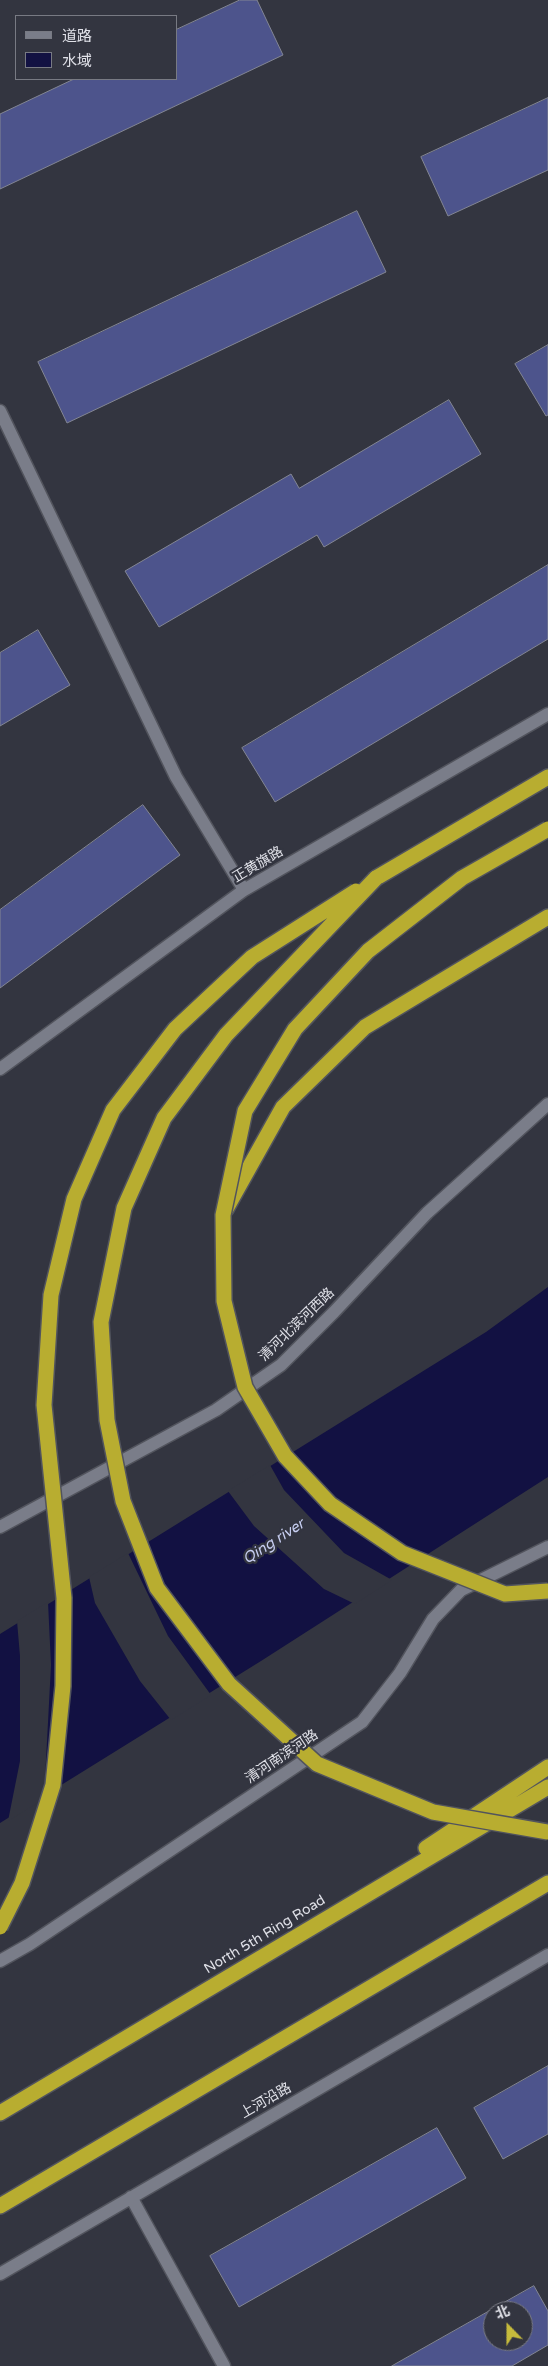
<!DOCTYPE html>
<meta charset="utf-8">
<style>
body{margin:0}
#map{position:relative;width:548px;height:2366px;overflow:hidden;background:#333540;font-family:"Varela Round","Noto Sans SC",sans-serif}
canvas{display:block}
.legend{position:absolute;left:15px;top:15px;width:162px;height:65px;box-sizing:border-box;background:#333540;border:1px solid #787a83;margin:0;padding:6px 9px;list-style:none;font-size:15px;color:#e0e1e8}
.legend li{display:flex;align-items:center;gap:10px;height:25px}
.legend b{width:25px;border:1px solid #787a83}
.north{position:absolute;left:483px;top:2301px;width:50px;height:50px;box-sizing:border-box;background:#333540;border:1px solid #787a83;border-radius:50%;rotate:338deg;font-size:14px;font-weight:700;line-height:20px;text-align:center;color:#e0e1e8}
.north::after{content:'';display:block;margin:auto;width:18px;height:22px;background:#c6bb3c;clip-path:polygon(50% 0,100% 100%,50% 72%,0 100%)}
</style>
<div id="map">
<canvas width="548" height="2366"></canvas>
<ul class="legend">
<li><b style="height:6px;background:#7a7d89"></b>道路</li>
<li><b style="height:14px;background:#121142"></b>水域</li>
</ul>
<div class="north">北</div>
</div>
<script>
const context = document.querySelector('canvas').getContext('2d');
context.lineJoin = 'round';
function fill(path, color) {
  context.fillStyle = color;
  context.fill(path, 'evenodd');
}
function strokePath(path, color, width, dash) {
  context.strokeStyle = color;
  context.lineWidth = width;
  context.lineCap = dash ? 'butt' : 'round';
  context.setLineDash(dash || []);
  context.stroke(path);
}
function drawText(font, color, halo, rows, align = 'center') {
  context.font = font + ' "Varela Round","Noto Sans SC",sans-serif';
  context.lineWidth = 4.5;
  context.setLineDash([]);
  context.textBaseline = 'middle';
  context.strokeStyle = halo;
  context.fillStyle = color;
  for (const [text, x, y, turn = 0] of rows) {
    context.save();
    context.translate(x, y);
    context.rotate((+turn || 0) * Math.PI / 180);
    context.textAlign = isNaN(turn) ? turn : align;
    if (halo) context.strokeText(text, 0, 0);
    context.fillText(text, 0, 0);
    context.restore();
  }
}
fill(new Path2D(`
 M 548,1287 L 548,1477 L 261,1661 L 0,1823 L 0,1634 L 486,1332 Z`), '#121142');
fill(new Path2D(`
 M 270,1465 L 284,1490 L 344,1553 L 392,1580 L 355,1604 L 324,1589 L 254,1526 L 228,1491 Z
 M 128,1553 L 168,1636 L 211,1695 L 171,1720 L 140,1681 L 95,1603 L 89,1577 Z
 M 48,1602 L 51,1665 L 44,1799 L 8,1821 L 20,1761 L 20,1656 L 17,1621 Z`), '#333540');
const building = new Path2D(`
 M 240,0 L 257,0 L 283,55 L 0,189 L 0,114 L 74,79 L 176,79 L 176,30 Z
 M 548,98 L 548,170 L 448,216 L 421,157 Z
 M 357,211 L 386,272 L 67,423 L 38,362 Z
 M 548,345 L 548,415 L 546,416 L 515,364 Z
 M 449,400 L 481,454 L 324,547 L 317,535 L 159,627 L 125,571 L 291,474 L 299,488 Z
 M 548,565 L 548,639 L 275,802 L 242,748 Z
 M 38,630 L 70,685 L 0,726 L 0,653 Z
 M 143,805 L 180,855 L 0,988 L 0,910 Z
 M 548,2066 L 548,2134 L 503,2159 L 474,2108 Z
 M 437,2128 L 466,2178 L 239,2307 L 210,2256 Z
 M 534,2286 L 548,2311 L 548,2345 L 512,2366 L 392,2366 ZM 493,2311 L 523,2311 L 523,2341 L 493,2341 Z`);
fill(building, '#4d548c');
strokePath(building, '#838693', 1);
const minor = new Path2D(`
 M 0,411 L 176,777 L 244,890
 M 0,1069 L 244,890 L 548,714
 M 0,1527 L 216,1410 L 281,1365 L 334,1312 L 427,1213 L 548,1104
 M 0,1961 L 30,1944 L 362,1722 L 400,1673 L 433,1619 L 461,1590 L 548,1547
 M 131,2197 L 224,2366
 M 0,2274 L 548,1955`);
const highway = new Path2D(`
 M 376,878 L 548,777
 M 226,1209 L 283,1107 L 365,1027 L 548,917
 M 426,1848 L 548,1767
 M 0,2113 L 548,1787
 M 0,2206 L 548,1883`);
strokePath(minor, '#52545d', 15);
strokePath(highway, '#52545d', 18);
strokePath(minor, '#7a7d89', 12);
strokePath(highway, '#b8ad30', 15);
const highwayBridge = new Path2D(`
 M 548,829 L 462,878 L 368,951 L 295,1029 L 245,1111 L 223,1215 L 224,1301 L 245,1387 L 285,1456 L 330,1504 L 402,1553 L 505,1594 L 548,1591
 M 376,878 L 226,1035 L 164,1118 L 124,1208 L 101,1322 L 107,1420 L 123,1501 L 157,1588 L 229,1684 L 317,1764 L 433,1812 L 548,1832
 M 0,1927 L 22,1883 L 53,1785 L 63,1686 L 64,1598 L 44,1405 L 51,1295 L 74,1199 L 113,1110 L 175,1029 L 252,957 L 356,891`);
strokePath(highwayBridge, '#52545d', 18, []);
strokePath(highwayBridge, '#b8ad30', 15);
drawText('14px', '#e0e1e8', '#333540', [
 ["正黄旗路",258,865,-31],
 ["清河北滨河西路",297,1325,-44],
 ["清河南滨河路",282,1757,-34],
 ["North 5th Ring Road",265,1935,-31],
 ["上河沿路",266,2101,-30]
]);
drawText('italic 15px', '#c7cef1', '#333540', [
 ["Qing river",274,1542,-33]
]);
</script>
